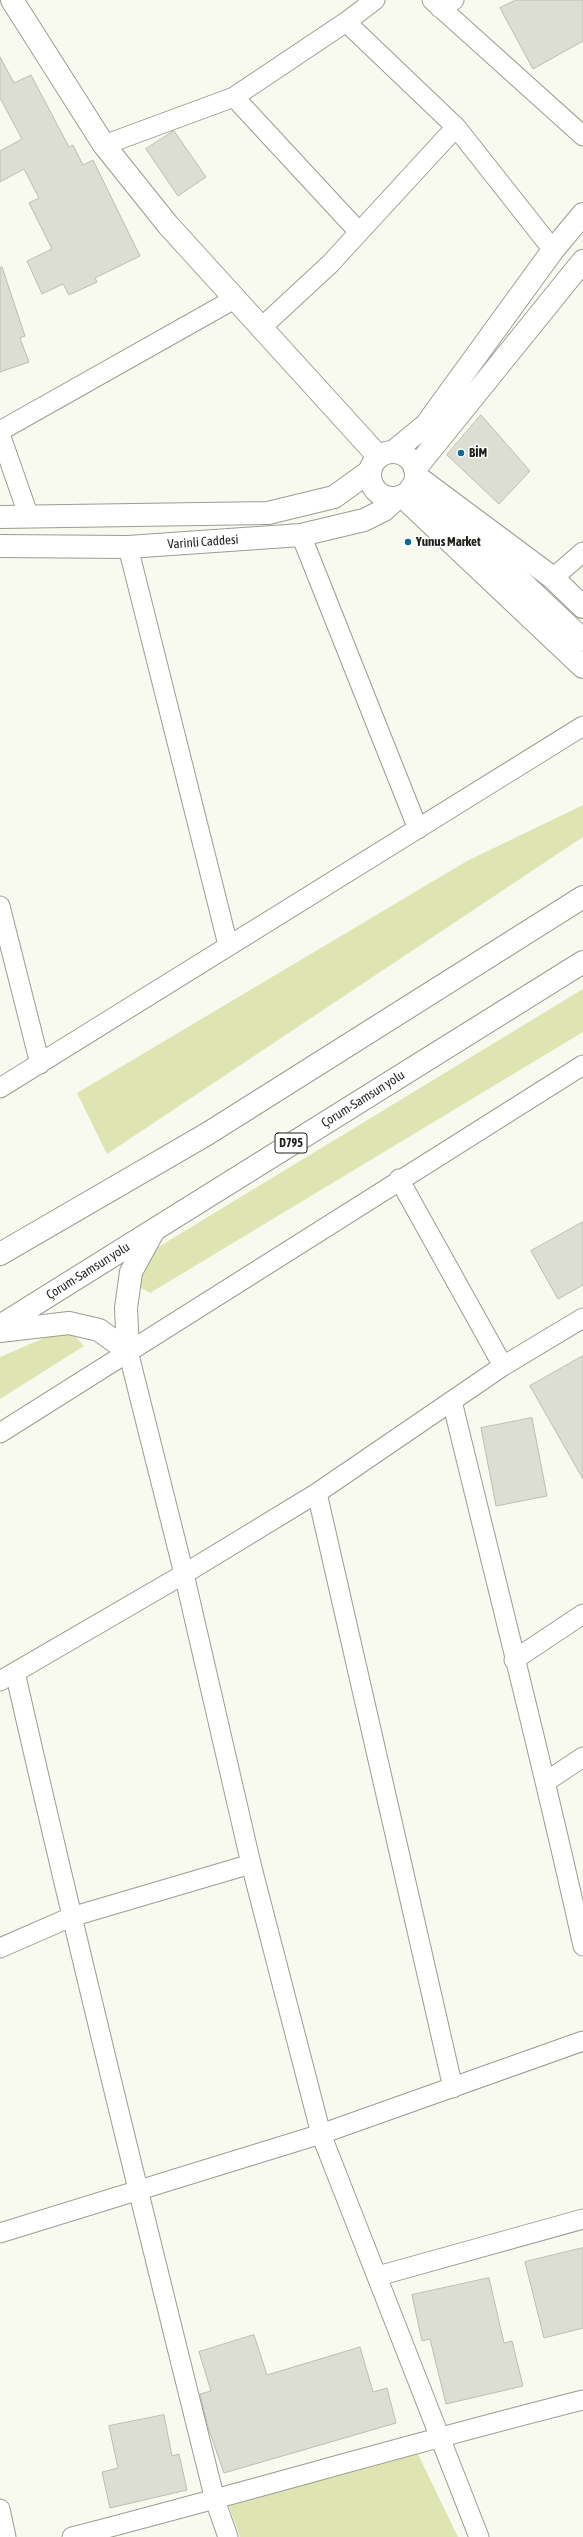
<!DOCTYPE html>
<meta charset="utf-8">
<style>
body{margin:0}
canvas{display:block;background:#f9faef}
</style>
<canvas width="583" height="2537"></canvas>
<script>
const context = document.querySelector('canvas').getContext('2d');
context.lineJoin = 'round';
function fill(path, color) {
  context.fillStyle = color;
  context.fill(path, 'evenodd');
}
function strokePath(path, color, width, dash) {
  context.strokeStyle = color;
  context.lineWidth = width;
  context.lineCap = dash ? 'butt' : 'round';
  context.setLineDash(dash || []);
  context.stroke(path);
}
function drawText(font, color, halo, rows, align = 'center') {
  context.font = font + ' "Asap Condensed",sans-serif';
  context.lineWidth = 3;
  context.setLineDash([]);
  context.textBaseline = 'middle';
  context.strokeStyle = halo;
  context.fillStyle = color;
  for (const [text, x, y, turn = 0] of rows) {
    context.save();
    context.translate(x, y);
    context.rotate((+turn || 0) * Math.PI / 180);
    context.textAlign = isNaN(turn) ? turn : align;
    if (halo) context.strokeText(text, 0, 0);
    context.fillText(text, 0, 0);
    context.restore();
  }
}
fill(new Path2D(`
 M 583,805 L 583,837 L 107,1154 L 77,1093 L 467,861 Z
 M 583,989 L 583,1032 L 150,1293 L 138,1286 L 155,1249 Z
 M 67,1328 L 84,1346 L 0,1399 L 0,1357 Z
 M 416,2450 L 458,2537 L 240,2537 L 229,2506 Z`), '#dfe5b2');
const building = new Path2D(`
 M 516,0 L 583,0 L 583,41 L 533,69 L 500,8 Z
 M 0,57 L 14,83 L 31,75 L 69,147 L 73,145 L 83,165 L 93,160 L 140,256 L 95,278 L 97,282 L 69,295 L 63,284 L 42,294 L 27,261 L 52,249 L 29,203 L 39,198 L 24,169 L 0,182 L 0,151 L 22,139 L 0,98 Z
 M 174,131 L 206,177 L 178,196 L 146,149 Z
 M 2,267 L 25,336 L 20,338 L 29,362 L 0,372 L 0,268 Z
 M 481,415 L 530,471 L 499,504 L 447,455 Z
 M 583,1222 L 583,1285 L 558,1299 L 531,1251 Z
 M 583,1356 L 583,1479 L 530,1386 Z
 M 532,1418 L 547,1496 L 496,1506 L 481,1428 Z
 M 583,2248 L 583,2328 L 544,2338 L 525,2262 Z
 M 489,2278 L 504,2343 L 512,2341 L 523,2386 L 446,2404 L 430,2339 L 422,2341 L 412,2295 Z
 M 254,2335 L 267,2375 L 360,2347 L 373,2392 L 387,2388 L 396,2423 L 224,2473 L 208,2427 L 200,2394 L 211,2391 L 199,2352 Z
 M 164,2415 L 172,2456 L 179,2454 L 187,2490 L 110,2508 L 102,2472 L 118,2468 L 109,2426 Z`);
fill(building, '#ddded3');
strokePath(building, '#bbbdb2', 1);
const minor = new Path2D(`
 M 432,0 L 583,136
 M 440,8 L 454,0
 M 346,22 L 456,127 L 553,250
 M 234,97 L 359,232
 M 104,145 L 234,97 L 346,22 L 375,0
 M 262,327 L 330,264 L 456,127
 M 0,431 L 236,298
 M 0,434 L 29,517
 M 301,535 L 418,829
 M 128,547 L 228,945
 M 553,578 L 583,552
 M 0,906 L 40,1064
 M 0,1088 L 583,726
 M 399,1179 L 503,1366
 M 128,1351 L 184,1574 L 251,1864 L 321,2134 L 479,2537
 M 452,1401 C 496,1583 543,1764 583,1946
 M 0,1433 L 583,1065
 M 317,1493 L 453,2088
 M 514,1660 L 583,1614
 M 15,1672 C 78,1949 146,2224 215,2500 L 228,2537
 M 0,1681 L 184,1574 L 317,1493 L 503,1366 L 583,1318
 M 547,1781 L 583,1757
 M 0,1948 L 71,1917 L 251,1864
 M 0,2233 L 321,2134 L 583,2041
 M 378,2276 L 583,2219
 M 0,2509 L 6,2537
 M 72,2537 C 243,2493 412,2443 583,2400`);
const tertiary = new Path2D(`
 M 393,452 L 426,425 L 553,250 L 583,214
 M 415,469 L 583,261
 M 0,517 L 268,513 L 334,497 L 370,471
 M 0,546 L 128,547 L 301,535 L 364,520 L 384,510 L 397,498`);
const secondary = new Path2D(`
 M 12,0 L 104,145 L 168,225 L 379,457
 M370 475a23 23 0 1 1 46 0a23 23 0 1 1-46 0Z
 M 411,488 L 490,552 L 583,640`);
const trunk = new Path2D(`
 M 416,476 L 553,578 L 583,607
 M 402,496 L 583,667
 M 0,1254 L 207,1134 L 583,897
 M 0,1326 L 583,962
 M 0,1331 L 69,1323 L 99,1330 L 128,1351
 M 128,1351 L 126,1308 L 131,1272 L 154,1230`);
strokePath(minor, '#9b9c92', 21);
strokePath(tertiary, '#9b9c92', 24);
strokePath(secondary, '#9b9c92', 24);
strokePath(trunk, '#9b9c92', 24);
strokePath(minor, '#fff', 19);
strokePath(tertiary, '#fff', 22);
strokePath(secondary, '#fff', 22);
strokePath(trunk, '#fff', 22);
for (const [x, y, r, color] of [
 [461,453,4,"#0c6998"],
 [408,542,4,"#0c6998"]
]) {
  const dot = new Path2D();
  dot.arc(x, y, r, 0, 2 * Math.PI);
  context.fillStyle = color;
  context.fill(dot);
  strokePath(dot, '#fff', 1.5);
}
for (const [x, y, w] of [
 [291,1143,32]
]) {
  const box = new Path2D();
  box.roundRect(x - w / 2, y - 10, w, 20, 3);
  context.fillStyle = '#fff';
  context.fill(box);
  strokePath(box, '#1f1f1c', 1);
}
drawText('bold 12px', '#1f1f1c', null, [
 ["D795",291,1143]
]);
drawText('bold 13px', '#1f1f1c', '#fff', [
 ["BİM",469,453],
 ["Yunus Market",416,542]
], 'left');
drawText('13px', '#1f1f1c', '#fff', [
 ["Varinli Caddesi",203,542,-4],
 ["Çorum-Samsun yolu",363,1099,-32],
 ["Çorum-Samsun yolu",88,1271,-32]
]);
</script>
